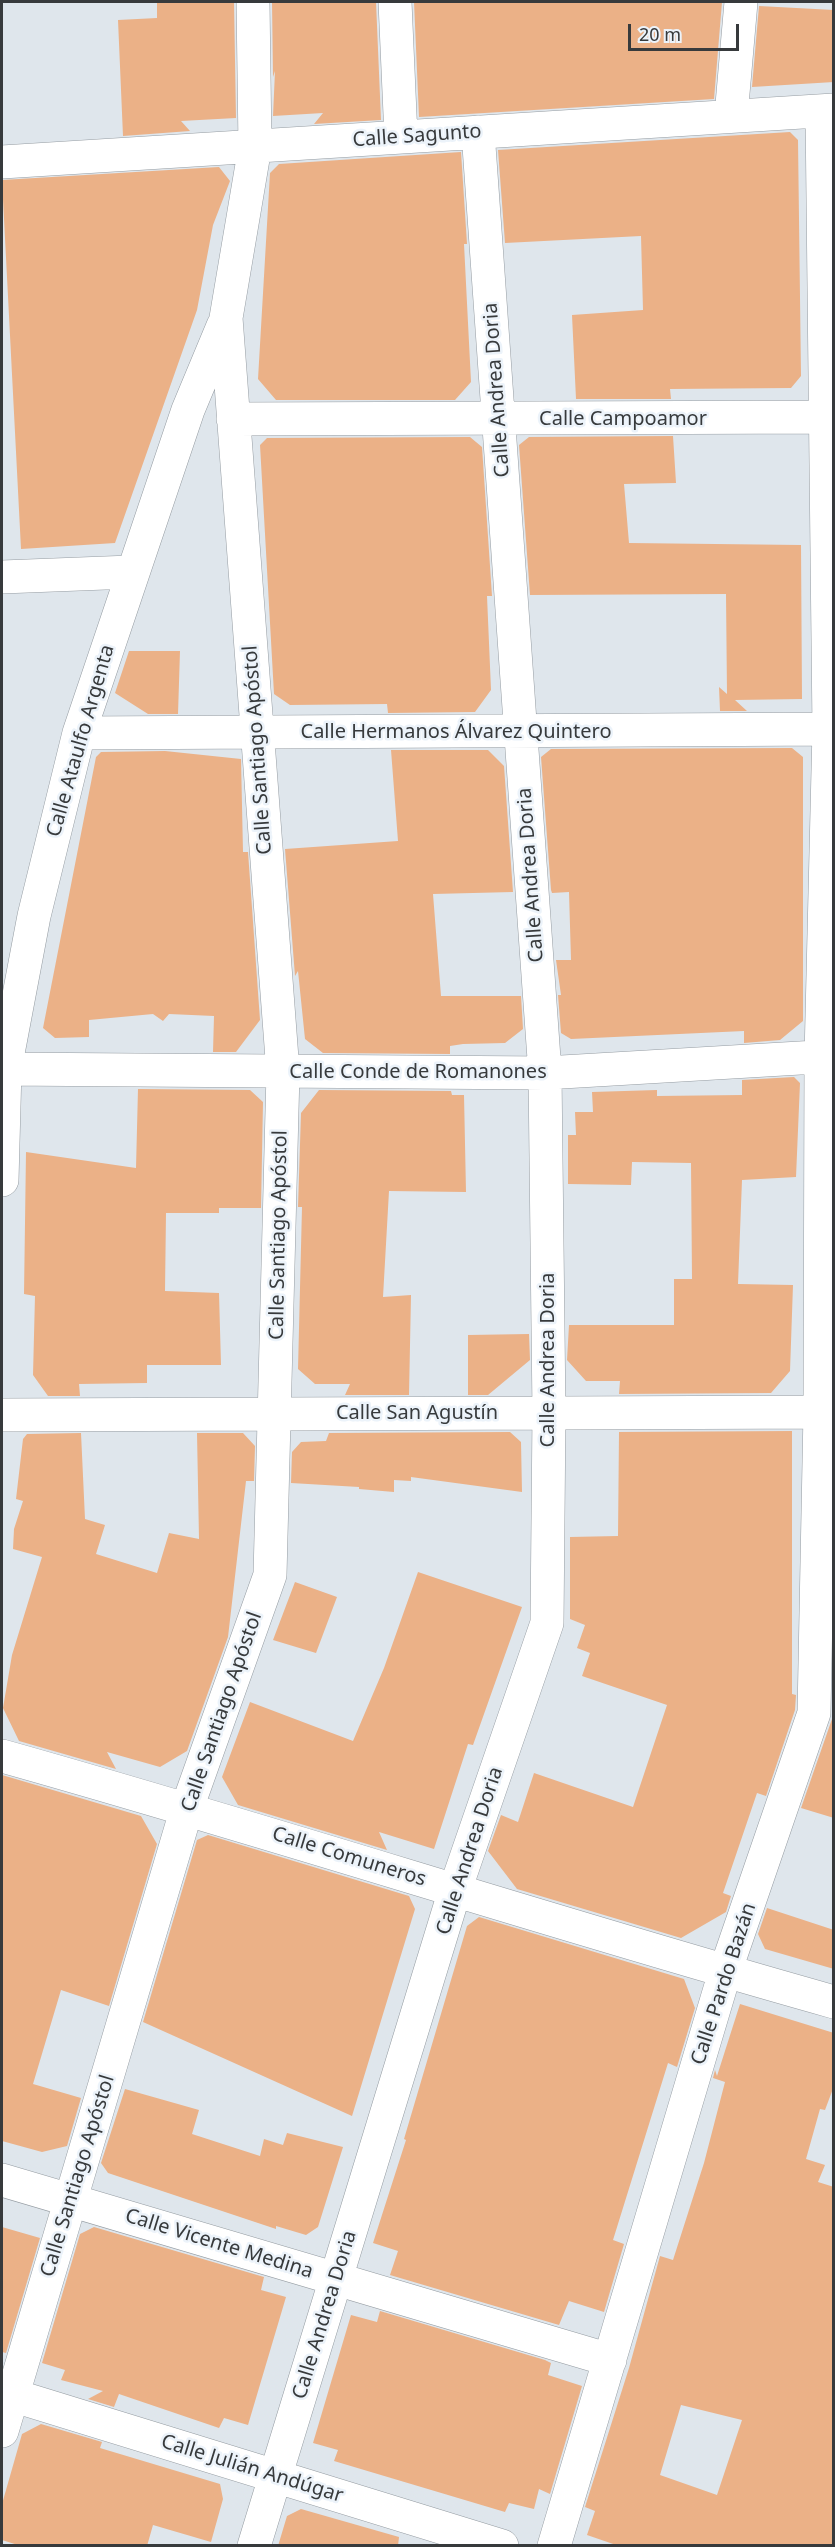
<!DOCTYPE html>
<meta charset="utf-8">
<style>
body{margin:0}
#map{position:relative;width:835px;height:2547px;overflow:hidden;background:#dfe6ec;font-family:"Noto Sans",sans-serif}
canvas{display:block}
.frame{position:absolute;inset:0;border:3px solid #373a3c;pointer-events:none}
.scale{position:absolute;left:628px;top:24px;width:111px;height:27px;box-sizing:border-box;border:3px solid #373a3c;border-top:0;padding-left:8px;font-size:18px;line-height:21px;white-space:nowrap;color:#373a3c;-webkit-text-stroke:4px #ecf3fa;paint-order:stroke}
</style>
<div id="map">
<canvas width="835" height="2547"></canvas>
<div class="frame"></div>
<div class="scale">20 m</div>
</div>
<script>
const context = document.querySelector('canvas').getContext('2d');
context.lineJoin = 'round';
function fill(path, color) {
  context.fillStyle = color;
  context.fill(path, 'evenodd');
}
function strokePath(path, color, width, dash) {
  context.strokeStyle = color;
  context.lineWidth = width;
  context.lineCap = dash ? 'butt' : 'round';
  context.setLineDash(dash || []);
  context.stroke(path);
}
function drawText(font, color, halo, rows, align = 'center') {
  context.font = font + ' "Noto Sans",sans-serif';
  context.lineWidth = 5;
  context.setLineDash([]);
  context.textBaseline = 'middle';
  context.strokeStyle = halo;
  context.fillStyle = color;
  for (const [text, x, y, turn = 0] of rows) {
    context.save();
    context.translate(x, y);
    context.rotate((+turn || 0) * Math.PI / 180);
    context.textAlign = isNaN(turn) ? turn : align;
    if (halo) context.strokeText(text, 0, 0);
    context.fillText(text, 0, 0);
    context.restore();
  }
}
fill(new Path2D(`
 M 157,2 L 234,2 L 236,118 L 181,121 L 190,131 L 123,136 L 118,20 L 157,18 Z
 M 272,2 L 376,2 L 381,120 L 314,124 L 323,113 L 273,116 L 275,71 L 273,77 Z
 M 414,2 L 722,2 L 714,99 L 419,117 Z
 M 759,6 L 834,10 L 834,82 L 752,87 Z
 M 790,132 L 798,140 L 801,376 L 791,388 L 670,389 L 671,399 L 576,399 L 572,315 L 643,310 L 641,236 L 505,243 L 498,150 Z
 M 461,152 L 467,244 L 464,244 L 471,382 L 455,400 L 276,400 L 258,379 L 270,173 L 279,164 Z
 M 219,167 L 230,181 L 213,225 L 197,310 L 115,543 L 21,549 L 2,180 Z
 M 673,436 L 676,483 L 624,484 L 629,543 L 801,545 L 802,699 L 735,700 L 747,711 L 720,711 L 719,687 L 727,694 L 726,594 L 530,595 L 519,445 L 529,437 Z
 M 470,437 L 482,447 L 492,596 L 487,596 L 491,690 L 475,712 L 388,713 L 387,704 L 290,705 L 274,694 L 260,445 L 267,438 Z
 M 129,651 L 180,651 L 178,714 L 148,714 L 115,693 Z
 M 792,748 L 803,757 L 803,1021 L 780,1040 L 744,1043 L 744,1031 L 571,1039 L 561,1033 L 558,995 L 561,995 L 556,960 L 571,960 L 569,892 L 552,893 L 551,890 L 541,757 L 551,749 Z
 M 391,750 L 488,750 L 504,766 L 513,892 L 433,894 L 441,996 L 521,996 L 523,1029 L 505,1043 L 463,1044 L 450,1046 L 450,1054 L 323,1053 L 305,1039 L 298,971 L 295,976 L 285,849 L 398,841 Z
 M 165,751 L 241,759 L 243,852 L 248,852 L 260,1020 L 236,1052 L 213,1052 L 214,1016 L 169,1014 L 163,1021 L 153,1014 L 89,1020 L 89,1037 L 55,1038 L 43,1028 L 96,757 L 101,752 Z
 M 794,1077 L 800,1083 L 796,1177 L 742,1180 L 738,1284 L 793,1285 L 790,1371 L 771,1393 L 619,1394 L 620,1381 L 586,1381 L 567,1360 L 569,1325 L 674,1325 L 674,1279 L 692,1279 L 691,1163 L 632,1162 L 631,1185 L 568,1184 L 568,1135 L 576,1135 L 575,1112 L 593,1112 L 592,1092 L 657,1090 L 657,1096 L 742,1095 L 742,1080 Z
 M 138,1089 L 250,1090 L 263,1102 L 261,1208 L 219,1208 L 219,1213 L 166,1213 L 165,1291 L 219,1293 L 221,1365 L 147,1365 L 147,1383 L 79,1384 L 80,1396 L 48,1396 L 33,1375 L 35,1296 L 24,1294 L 26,1152 L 136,1168 Z
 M 319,1090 L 451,1091 L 452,1095 L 464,1095 L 466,1192 L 389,1191 L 383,1297 L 411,1295 L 409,1395 L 345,1395 L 350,1384 L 315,1384 L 298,1369 L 302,1207 L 298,1207 L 301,1113 Z
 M 529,1334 L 530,1360 L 488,1395 L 468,1395 L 468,1335 Z
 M 792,1431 L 792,1694 L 796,1695 L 795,1710 L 766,1796 L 757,1793 L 723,1893 L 731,1896 L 726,1912 L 681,1938 L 517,1889 L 488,1851 L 501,1815 L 518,1822 L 534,1773 L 633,1807 L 667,1705 L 582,1676 L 590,1653 L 577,1648 L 585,1625 L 570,1619 L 570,1537 L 618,1536 L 619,1432 Z
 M 510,1432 L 521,1442 L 522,1492 L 411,1477 L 411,1481 L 394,1480 L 394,1492 L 359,1489 L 359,1487 L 291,1483 L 292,1452 L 301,1442 L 326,1441 L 329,1433 Z
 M 81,1433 L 85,1519 L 105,1525 L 96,1554 L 157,1573 L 169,1533 L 199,1539 L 197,1433 L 243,1433 L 255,1446 L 254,1481 L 246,1481 L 228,1637 L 187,1751 L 160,1767 L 107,1752 L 116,1769 L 19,1741 L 3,1708 L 12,1655 L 42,1557 L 13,1549 L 14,1529 L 23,1501 L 16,1499 L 23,1439 L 27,1434 Z
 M 418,1572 L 522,1607 L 473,1745 L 468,1744 L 434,1849 L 379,1832 L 387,1850 L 238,1805 L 222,1777 L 250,1702 L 353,1741 L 384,1668 Z
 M 295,1582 L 337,1597 L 316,1653 L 273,1640 Z
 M 833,1708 L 834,1708 L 834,1818 L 801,1808 L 832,1719 Z
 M 2,1775 L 141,1816 L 157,1844 L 109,2006 L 61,1990 L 33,2084 L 81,2098 L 67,2146 L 42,2152 L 2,2141 Z
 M 208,1835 L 409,1896 L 415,1909 L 352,2116 L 143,2022 L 197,1840 Z
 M 767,1908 L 834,1930 L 834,1969 L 765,1949 L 758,1934 Z
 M 479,1917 L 684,1979 L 695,2008 L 677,2067 L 668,2063 L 613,2240 L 624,2244 L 604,2312 L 569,2301 L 559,2325 L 390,2275 L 398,2251 L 373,2243 L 406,2140 L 404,2139 L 467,1926 Z
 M 740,2004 L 834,2033 L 834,2086 L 825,2110 L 820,2109 L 806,2159 L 825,2165 L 818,2182 L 834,2187 L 834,2546 L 619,2546 L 587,2535 L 595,2511 L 585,2507 L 629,2368 L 660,2256 L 673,2260 L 704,2163 L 725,2082 L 713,2078 L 715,2070 L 717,2076 ZM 681,2405 L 742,2420 L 717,2495 L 660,2475 Z
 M 125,2089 L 199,2110 L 192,2134 L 260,2156 L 264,2139 L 283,2145 L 287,2133 L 343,2147 L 318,2227 L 306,2235 L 276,2226 L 276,2229 L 108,2173 L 101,2163 Z
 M 2,2227 L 40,2238 L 6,2353 L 2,2352 Z
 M 94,2227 L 264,2277 L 261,2290 L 286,2297 L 248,2425 L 224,2418 L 219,2428 L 119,2394 L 114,2407 L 88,2399 L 103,2391 L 61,2380 L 65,2370 L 42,2363 L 80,2234 Z
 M 380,2311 L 545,2360 L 551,2363 L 548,2375 L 582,2386 L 550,2494 L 539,2489 L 534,2509 L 509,2503 L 505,2512 L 334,2461 L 338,2450 L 313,2443 L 351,2315 L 377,2322 Z
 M 41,2424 L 102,2442 L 100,2448 L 220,2484 L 223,2499 L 211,2542 L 153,2525 L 147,2546 L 21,2546 L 2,2540 L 2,2504 L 22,2434 Z
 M 301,2509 L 399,2537 L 398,2546 L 278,2546 L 287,2516 Z`), '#ebb187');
const minor = new Path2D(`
 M 395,2 L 401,137
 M 731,116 L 741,2
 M 2,162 L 834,110
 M 233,419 L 834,417
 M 2,577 L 131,572
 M 79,733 L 834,729
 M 2,1069 L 545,1073 L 834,1056
 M 2,1180 L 5,1069 L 34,916 L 79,733 L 188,410 L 223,326
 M 2,1415 L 834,1412
 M 2,1756 C 280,1834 555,1924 834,2002
 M 2,2180 L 610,2360
 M 2,2392 L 502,2546
 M 2,2431 L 187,1808 L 270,1575 L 283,1072 L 226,318 L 255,147 L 253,2
 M 254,2546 L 455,1890 L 547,1623 L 549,1413 L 545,1073 L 478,132
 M 554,2546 L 725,1972 L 814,1713 L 820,1412 L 821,1057 L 829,729 L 822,111`);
strokePath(minor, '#959ca2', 34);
strokePath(minor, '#fff', 33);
drawText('20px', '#373a3c', '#ecf3fa', [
 ["Calle Sagunto",417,136,-4],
 ["Calle Andrea Doria",497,390,-94],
 ["Calle Campoamor",623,419],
 ["Calle Hermanos Álvarez Quintero",456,732],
 ["Calle Ataulfo Argenta",81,741,-74],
 ["Calle Santiago Apóstol",258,750,-94],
 ["Calle Andrea Doria",531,875,-94],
 ["Calle Conde de Romanones",418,1072],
 ["Calle Santiago Apóstol",279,1235,-89],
 ["Calle Andrea Doria",548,1360,-90],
 ["Calle San Agustín",417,1413],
 ["Calle Santiago Apóstol",222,1712,-71],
 ["Calle Andrea Doria",470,1851,-72],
 ["Calle Comuneros",349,1857,17],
 ["Calle Pardo Bazán",724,1984,-72],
 ["Calle Santiago Apóstol",78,2176,-73],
 ["Calle Vicente Medina",219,2244,17],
 ["Calle Andrea Doria",325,2315,-73],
 ["Calle Julián Andúgar",252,2469,17]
]);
</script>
